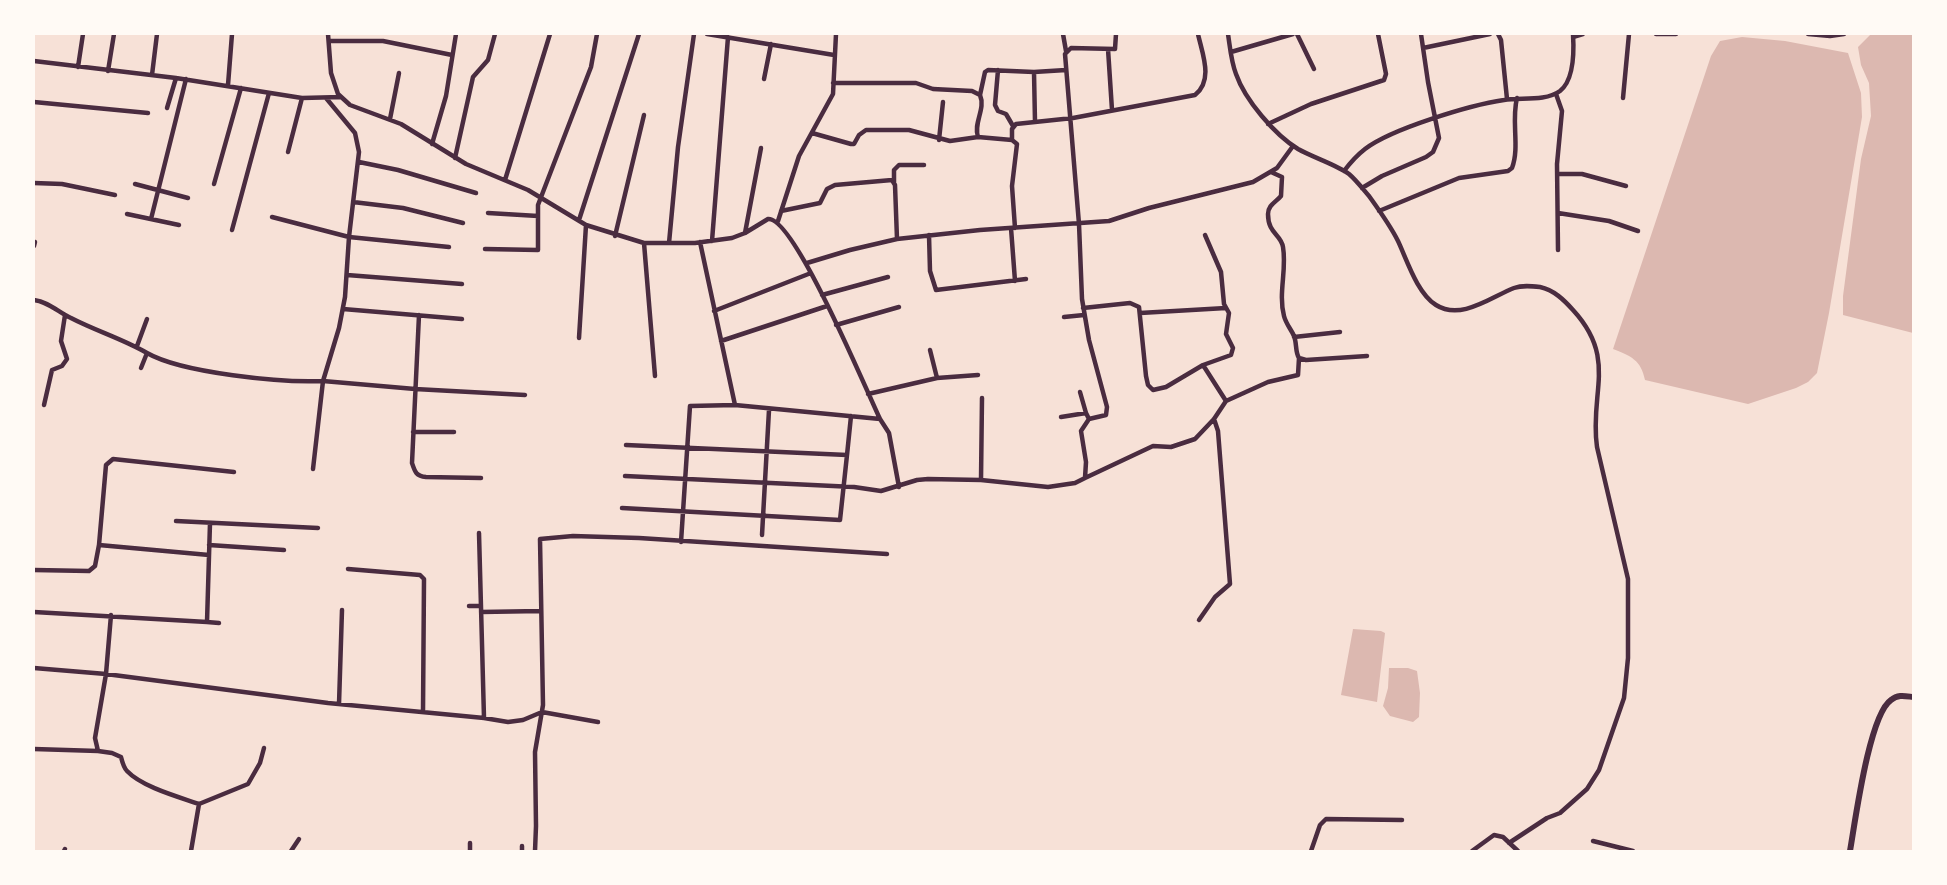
<!DOCTYPE html>
<style>
body{margin:0}
#map{position:relative;width:1947px;height:885px;overflow:hidden;background:#f7e1d7;font-family:"Alegreya Sans",sans-serif}
canvas{display:block}
.frame{position:absolute;inset:0;border:35px solid #fffaf5;pointer-events:none}
</style>
<div id="map">
<canvas width="1947" height="885"></canvas>
<div class="frame"></div>
</div>
<script>
const context = document.querySelector('canvas').getContext('2d');
context.lineJoin = 'round';
function fill(path, color) {
  context.fillStyle = color;
  context.fill(path, 'evenodd');
}
function strokePath(path, color, width, dash) {
  context.strokeStyle = color;
  context.lineWidth = width;
  context.lineCap = dash ? 'butt' : 'round';
  context.setLineDash(dash || []);
  context.stroke(path);
}
fill(new Path2D(`
 M 1871,34 L 1913,34 L 1913,333 L 1843,315 L 1843,296 L 1861,159 L 1871,116 L 1869,83 L 1861,65 L 1858,47 Z
 M 1742,37 L 1785,41 L 1848,53 L 1861,93 L 1862,117 L 1829,313 L 1817,373 L 1808,382 L 1796,388 L 1748,404 L 1645,380 C 1641,360 1631,356 1613,349 L 1711,56 L 1720,41 Z
 M 1353,629 L 1381,631 L 1385,633 L 1377,702 L 1341,695 Z
 M 1389,668 L 1408,668 L 1417,671 L 1420,693 L 1419,717 L 1413,722 L 1390,716 L 1383,706 L 1388,688 Z`), '#dcb8b0');
strokePath(new Path2D(`
 M 328,34 L 331,73 L 338,94 L 350,105 L 401,124 L 466,164 L 528,190 L 586,225 L 644,243 L 695,243 L 732,238 L 745,233 L 768,219 C 794,216 866,390 880,419 L 889,433 L 899,487
 M 707,34 L 834,55
 M 1063,34 L 1066,51
 M 1228,34 C 1230,47 1231,61 1236,74 C 1245,100 1275,135 1298,149 C 1312,157 1337,165 1349,174 C 1356,180 1363,189 1369,196 C 1379,210 1390,225 1398,241 C 1407,260 1417,293 1436,305 C 1461,321 1491,297 1514,288 C 1522,285 1531,286 1540,287 C 1554,290 1564,300 1573,310 C 1618,359 1589,393 1597,447 L 1628,579 L 1628,658 L 1624,698 L 1599,770 L 1587,789 L 1560,813 L 1547,818 L 1509,843
 M 1297,34 L 1314,69
 M 1498,34 L 1501,40 L 1507,99
 M 1656,34 L 1676,34
 M 1808,34 L 1830,36 L 1844,34
 M 1573,37 L 1583,34
 M 329,41 L 383,41 L 452,55
 M 1423,48 L 1490,34
 M 1108,49 L 1112,110
 M 1231,52 L 1293,34
 M 34,61 L 176,78 L 302,98 L 341,97
 M 78,67 L 83,34
 M 998,70 L 995,105 L 998,111 L 1006,114 L 1013,126
 M 108,71 L 114,34
 M 1034,72 L 1035,122
 M 152,75 L 157,34
 M 764,79 L 771,44
 M 833,83 L 916,83 L 933,89 L 972,91 L 980,95 C 986,109 973,123 978,137 L 1012,140 L 1017,144 L 1012,186 L 1015,228
 M 228,85 L 232,34
 M 1556,94 L 1562,111 L 1557,164 L 1558,250
 M 980,95 L 985,72 L 988,70 L 1034,72 L 1066,70
 M 1623,98 L 1629,34
 M 34,102 L 148,113
 M 167,108 L 176,78
 M 390,119 L 399,73
 M 1268,124 L 1311,104 L 1384,80 L 1386,74 L 1378,34
 M 812,133 L 851,144 L 854,144 L 859,135 L 866,130 L 909,130 L 950,141 L 978,137
 M 939,140 L 943,102
 M 1012,140 L 1012,129 L 1016,124 L 1073,118 L 1195,95 C 1214,80 1202,53 1198,34
 M 432,144 L 446,96 L 456,34
 M 288,152 L 302,98
 M 455,158 L 473,77 L 488,60 L 495,34
 M 359,162 L 398,170 L 476,193
 M 1344,171 C 1350,163 1356,156 1365,149 C 1391,129 1470,105 1504,100 C 1520,97 1545,102 1560,91 C 1574,80 1574,50 1573,34
 M 1271,172 L 1282,177 L 1281,196 C 1276,202 1268,205 1268,214 C 1268,234 1281,234 1283,247 C 1287,270 1278,293 1284,316 C 1286,324 1291,329 1294,336 C 1297,343 1295,352 1299,358 L 1306,360 L 1367,356
 M 1558,174 L 1582,174 L 1626,186
 M 505,180 L 550,34
 M 894,182 L 894,170 L 899,165 L 924,165
 M 34,183 L 62,184 L 115,195
 M 135,184 L 188,198
 M 214,184 L 241,88
 M 1362,188 L 1382,176 L 1426,157 L 1433,152 L 1439,138 L 1428,82 L 1421,34
 M 353,202 L 403,208 L 463,223
 M 781,211 L 820,203 L 827,189 L 835,185 L 892,180 L 895,185 L 897,239
 M 1379,211 L 1459,178 L 1508,171 L 1512,168 C 1520,147 1511,121 1517,98
 M 488,213 L 538,216
 M 1558,213 L 1609,221 L 1638,231
 M 127,214 L 179,225
 M 272,217 L 349,237 L 449,247
 M 151,219 L 186,79
 M 579,220 L 639,34
 M 778,221 L 799,156 L 833,94 L 836,34
 M 1011,228 L 1015,281
 M 232,230 L 269,93
 M 745,233 L 761,148
 M 929,235 L 930,271 L 936,290 L 1026,279
 M 615,236 L 644,115
 M 712,241 L 728,37
 M 700,242 L 735,405
 M 644,243 L 655,376
 M 669,243 L 678,147 L 694,34
 M 34,246 L 35,242
 M 485,249 L 538,250 L 538,205 L 591,67 L 597,34
 M 807,263 L 850,250 L 897,239 L 980,230 L 1109,221 L 1149,208 L 1253,182 L 1277,168 L 1293,146
 M 347,275 L 462,284
 M 822,295 L 888,277
 M 34,300 C 49,302 58,312 71,318 C 96,331 123,339 147,353 C 182,373 282,383 323,381 L 339,328 L 345,297 L 349,237 L 359,152 L 355,133 L 326,98
 M 1083,308 L 1130,303 L 1139,307 L 1146,376 L 1148,385 L 1153,390 L 1166,387 L 1203,365 L 1231,355 L 1233,348 L 1226,334 L 1229,313 L 1224,304 L 1221,272 L 1205,235
 M 343,309 L 462,319
 M 714,311 L 811,273
 M 1140,313 L 1226,308
 M 419,315 L 412,463 C 415,472 416,476 426,477 L 481,478
 M 1064,317 L 1084,315
 M 836,325 L 899,307
 M 1294,337 L 1340,332
 M 579,338 L 586,225
 M 721,341 L 827,306
 M 137,346 L 147,319
 M 930,350 L 937,378
 M 1203,365 L 1226,401
 M 141,368 L 147,353
 M 1080,392 L 1086,413
 M 868,394 L 937,378 L 978,375
 M 44,405 L 52,370 L 62,366 L 67,359 L 61,341 L 65,315
 M 1061,417 L 1086,413 L 1089,419
 M 413,432 L 454,432
 M 626,445 L 847,455 L 851,416
 M 313,469 L 323,381 L 415,389 L 525,395
 M 625,476 L 854,487 L 881,491 L 917,480 L 928,479 L 981,480 L 1048,487 L 1075,483 L 1085,478 L 1086,462 L 1081,431 L 1089,419 L 1106,415 L 1107,407 L 1089,340 L 1082,299 L 1079,224 L 1065,54 L 1071,48 L 1115,49 L 1116,34
 M 1085,478 L 1153,446 L 1171,447 L 1195,439 L 1214,419 L 1226,401 L 1268,382 L 1298,375 L 1299,358
 M 981,480 L 982,398
 M 622,508 L 840,520 L 847,455
 M 176,521 L 318,528
 M 479,533 L 484,718
 M 762,535 L 769,410
 M 681,542 L 690,406 L 735,405 L 880,419
 M 99,545 L 106,465 L 113,459 L 234,472
 M 209,545 L 284,550
 M 348,569 L 420,575 L 424,579 L 423,712
 M 34,570 L 89,571 L 95,566 L 99,545 L 209,555
 M 469,606 L 481,606
 M 34,612 L 207,622 L 210,523
 M 481,612 L 541,611
 M 111,615 L 106,674 L 95,738 L 98,751 L 112,753 L 121,757 C 122,761 124,768 127,771 C 142,787 179,797 199,804 L 191,851
 M 1199,620 L 1215,597 L 1230,584 L 1218,431 L 1214,419
 M 207,622 L 219,623
 M 34,668 L 106,674 L 328,703 L 484,718 L 508,722 L 523,720 L 542,712 L 598,722
 M 339,704 L 342,610
 M 34,749 L 98,751
 M 199,804 L 248,784 L 260,763 L 264,748
 M 1593,841 L 1633,851
 M 522,846 L 522,851
 M 64,851 L 65,849
 M 291,851 L 299,839
 M 470,851 L 470,843
 M 535,851 L 536,826 L 535,752 L 543,705 L 540,539 L 573,536 L 639,538 L 887,554
 M 1311,851 L 1320,825 L 1326,819 L 1402,820
 M 1472,851 L 1494,835 L 1503,837 L 1518,851`), '#4a2c40', 4.5);
strokePath(new Path2D(`
 M 1850,851 C 1855,823 1869,715 1891,700 C 1898,694 1905,696 1913,697`), '#4a2c40', 6);
</script>
